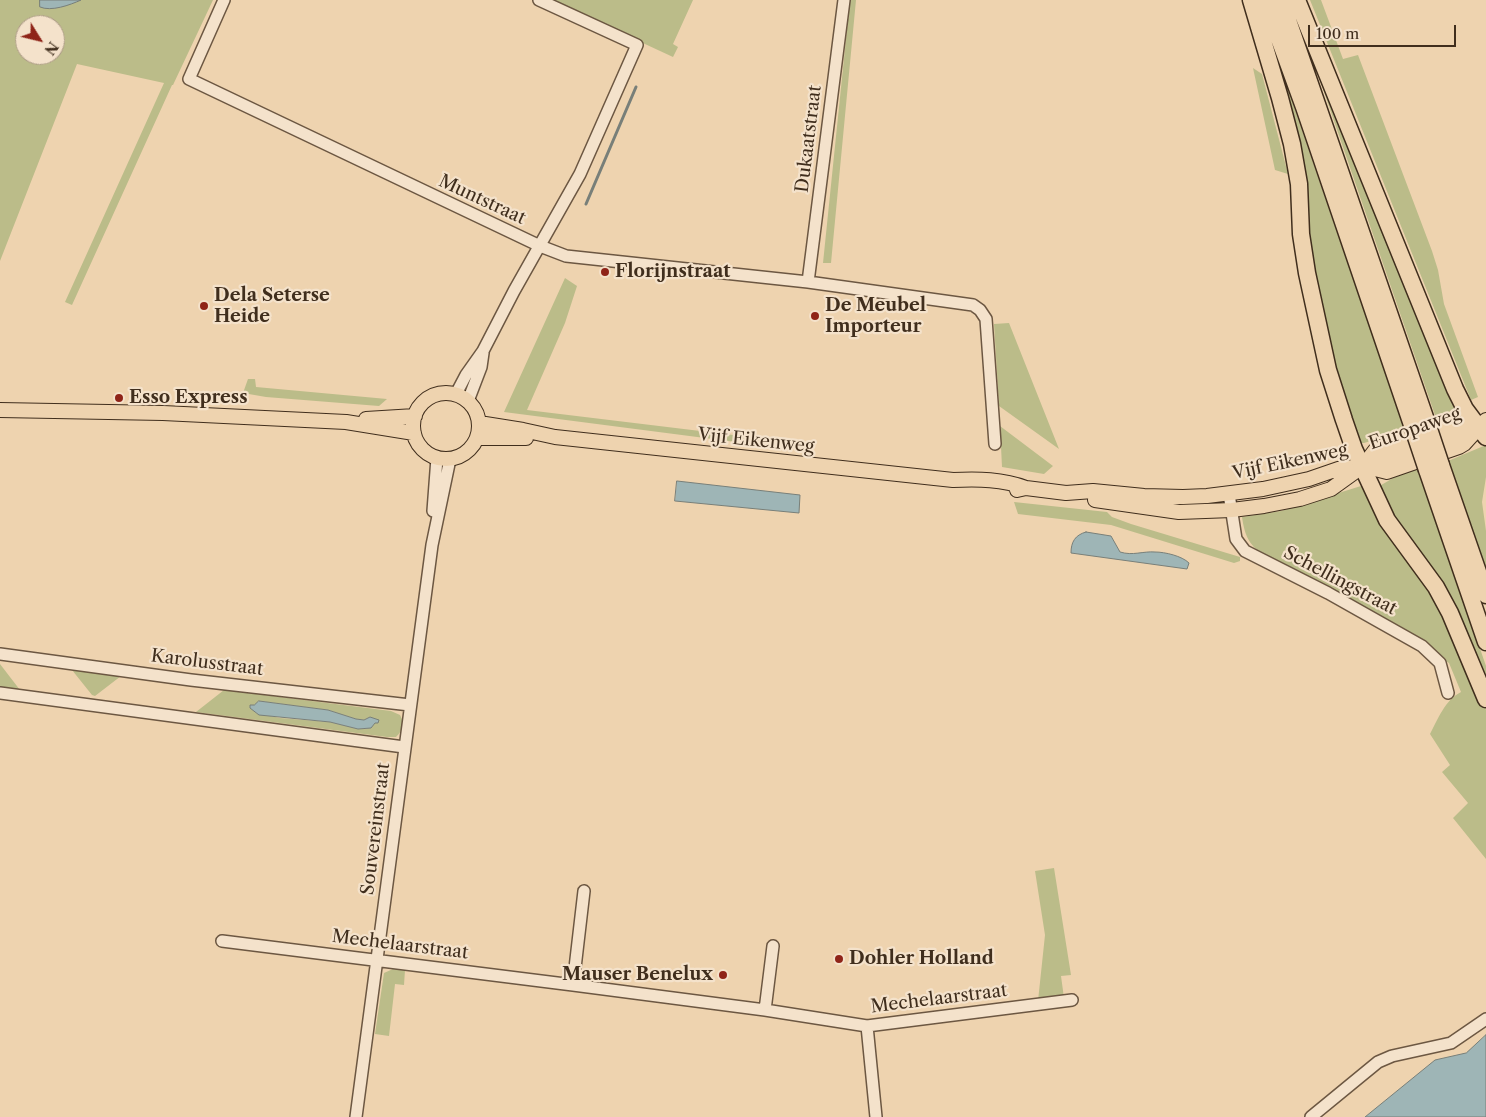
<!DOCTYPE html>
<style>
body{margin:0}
#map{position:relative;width:1486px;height:1117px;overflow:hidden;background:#eed3af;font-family:"Libre Caslon Text",serif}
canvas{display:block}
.north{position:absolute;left:15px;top:15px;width:50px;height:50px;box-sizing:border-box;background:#f4e2cb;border:1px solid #ac9a85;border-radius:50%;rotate:126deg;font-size:14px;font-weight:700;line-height:20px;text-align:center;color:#402e1d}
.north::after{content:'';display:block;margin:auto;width:18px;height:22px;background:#8f2418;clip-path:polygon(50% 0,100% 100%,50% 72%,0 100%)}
.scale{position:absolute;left:1308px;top:25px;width:148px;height:22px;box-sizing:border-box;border:2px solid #402e1d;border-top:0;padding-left:6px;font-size:15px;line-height:18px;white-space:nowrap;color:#402e1d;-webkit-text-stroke:4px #f4e2cb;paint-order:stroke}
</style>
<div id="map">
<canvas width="1486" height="1117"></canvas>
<div class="north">N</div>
<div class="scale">100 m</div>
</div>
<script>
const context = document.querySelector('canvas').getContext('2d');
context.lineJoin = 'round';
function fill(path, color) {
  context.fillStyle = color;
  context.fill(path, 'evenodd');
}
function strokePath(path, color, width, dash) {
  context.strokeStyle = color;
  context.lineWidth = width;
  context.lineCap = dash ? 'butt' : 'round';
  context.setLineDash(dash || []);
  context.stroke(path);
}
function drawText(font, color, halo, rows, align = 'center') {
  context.font = font + ' "Libre Caslon Text",serif';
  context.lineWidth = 4.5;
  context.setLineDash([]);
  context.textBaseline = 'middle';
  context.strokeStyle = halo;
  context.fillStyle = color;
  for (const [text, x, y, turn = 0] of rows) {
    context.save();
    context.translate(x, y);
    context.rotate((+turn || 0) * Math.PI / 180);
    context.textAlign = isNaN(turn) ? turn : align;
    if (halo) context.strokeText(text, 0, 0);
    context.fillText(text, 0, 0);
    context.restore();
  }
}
fill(new Path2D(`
 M 0,0 L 213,0 L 173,85 L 172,85 L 72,305 L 65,302 L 164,83 L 77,64 L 0,261 ZM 25,25 L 55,25 L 55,55 L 25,55 Z
 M 550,0 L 693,0 L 673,44 L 678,47 L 673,57 Z
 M 850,0 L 856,0 L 831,263 L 823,263 Z
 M 1255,0 L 1270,37 L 1405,431 L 1364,443 L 1361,443 L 1358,437 L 1332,359 Z
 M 1310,0 L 1321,0 L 1343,59 L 1358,55 L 1432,251 L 1438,270 L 1444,304 L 1478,397 L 1471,400 Z
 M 1299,19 L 1457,408 L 1436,418 Z
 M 1253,68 L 1262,74 L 1288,174 L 1275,170 Z
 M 565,278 L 577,286 L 565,323 L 527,410 L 791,442 L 790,449 L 504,412 Z
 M 1009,323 L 1059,449 L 999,406 L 994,324 Z
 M 248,379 L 255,379 L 256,387 L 387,399 L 379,406 L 266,397 L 243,393 Z
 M 1000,426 L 1053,466 L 1044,474 L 1002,467 Z
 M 1486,445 L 1486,477 L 1482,502 L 1486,531 L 1486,574 L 1448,461 Z
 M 1418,469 L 1486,666 L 1486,685 L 1405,534 L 1376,488 L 1395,477 Z
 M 1361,486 L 1365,487 L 1427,580 L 1461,651 L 1486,710 L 1486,859 L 1453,818 L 1468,803 L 1442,772 L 1450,765 L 1430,734 C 1438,719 1445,700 1461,692 L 1449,663 L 1266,557 C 1249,545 1245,537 1242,517 L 1281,511 Z
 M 1014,502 L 1107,512 L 1112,517 L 1131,524 L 1240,557 L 1240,561 L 1234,563 L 1111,525 L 1018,514 Z
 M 0,664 L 20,690 L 0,687 Z
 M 72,670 L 121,676 L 95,696 L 92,695 Z
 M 224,690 L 391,711 L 400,715 C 405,724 403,730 396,737 L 387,737 L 196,712 ZM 259,701 L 328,710 L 356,719 L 364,720 L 370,717 L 376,720 L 374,724 L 366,729 L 358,729 L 330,722 L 280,718 L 256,713 L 252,708 Z
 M 1054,868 L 1071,975 L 1061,976 L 1064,998 L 1038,1001 L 1045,935 L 1035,871 Z
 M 393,969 L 405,970 L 404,985 L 395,984 L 389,1036 L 375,1034 L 384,973 Z`), '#bbbc89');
const water = new Path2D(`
 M 40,0 L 81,0 C 70,5 51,12 40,7 Z
 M 677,481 L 800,495 L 799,513 L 675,501 Z
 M 1086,532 L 1111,536 L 1120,552 C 1133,556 1143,551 1155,552 C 1165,552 1182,556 1189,563 L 1187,569 L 1071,553 C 1071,542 1075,535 1086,532 Z
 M 259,701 L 328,710 L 356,719 L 364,720 L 370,717 L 379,720 L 378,723 L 375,723 L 371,728 L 358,729 L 330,722 L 259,715 L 250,708 L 250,705 L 254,705 Z
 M 1486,1035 L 1486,1117 L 1365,1117 L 1435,1060 L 1466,1053 Z`);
fill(water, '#9eb5b6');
strokePath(water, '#787f79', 1);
strokePath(new Path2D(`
 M 586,204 L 636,87`), '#787f79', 3);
const minor = new Path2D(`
 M 224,0 L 189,79 L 540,246 L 566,256 L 808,282 L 973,305 L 980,310 L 986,319 L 995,444
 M 808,282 L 844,0
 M 456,394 L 466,375 L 483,351 L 514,291 L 580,174 L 637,45 L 539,0
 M 468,401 L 481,367 L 483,353
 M 1229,494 L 1236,539 L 1245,551 L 1328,593 L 1422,646 L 1440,663 L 1448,693
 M 433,511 L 437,458
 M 0,654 L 191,680 L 410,705
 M 0,693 L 404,747
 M 222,941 L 573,985 L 765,1010 L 867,1026 L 1072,1000
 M 573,985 L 584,891
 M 765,1010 L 773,946
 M 867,1026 L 876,1117
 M 356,1117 L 432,545 L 450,459
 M 1311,1117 L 1378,1062 L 1392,1056 L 1451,1043 L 1486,1019`);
const major = new Path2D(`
 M413 426a33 33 0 1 1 66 0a33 33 0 1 1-66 0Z
 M 0,410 L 163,413 L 346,422 L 414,433
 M 366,419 L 415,416
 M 479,423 L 523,430 L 555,437 L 953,480 C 979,479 1002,479 1026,488
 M 477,438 L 526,438
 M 1363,466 L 1387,472 L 1459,447 L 1464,444 L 1486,420
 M 1017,490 L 1026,488 L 1066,493 L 1093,491 L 1144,496 L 1183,497 L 1207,496 L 1263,489 L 1309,479 L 1338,469 L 1363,466 L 1479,427
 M 1095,500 L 1179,512 L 1232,510 L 1264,506 L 1300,499 L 1331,489 L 1363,466 L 1376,449 L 1381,447 L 1442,425 L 1471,427`);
const highway = new Path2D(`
 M 1251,0 L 1280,98 L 1292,144 L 1299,184 L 1301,234 L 1307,273 L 1328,370 L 1344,420 L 1354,449 L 1387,520 L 1436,587 L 1450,613 L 1486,699
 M 1265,0 L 1304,107 L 1412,425
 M 1281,0 L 1426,420
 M 1297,0 L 1455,389 L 1465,409 L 1486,437
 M 1441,465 L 1486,595
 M 1427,470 L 1486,642`);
strokePath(minor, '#6c5742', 14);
strokePath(major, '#402e1d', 16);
strokePath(highway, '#402e1d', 19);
strokePath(minor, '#f4e2cb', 11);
strokePath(major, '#eed3af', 14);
strokePath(highway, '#eed3af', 16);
const highwayBridge = new Path2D(`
 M 1426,420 L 1441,465
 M 1412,425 L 1427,470`);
strokePath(highwayBridge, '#402e1d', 19, []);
strokePath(highwayBridge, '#eed3af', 16);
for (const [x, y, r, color] of [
 [605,272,5,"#8f2418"],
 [204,306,5,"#8f2418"],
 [815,316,5,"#8f2418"],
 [119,398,5,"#8f2418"],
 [839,959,5,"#8f2418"],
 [723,975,5,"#8f2418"]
]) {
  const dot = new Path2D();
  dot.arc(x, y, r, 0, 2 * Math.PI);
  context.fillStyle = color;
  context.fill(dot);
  strokePath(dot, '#f4e2cb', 2);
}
drawText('18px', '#402e1d', '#f4e2cb', [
 ["Dukaatstraat",809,139,-83],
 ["Muntstraat",482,200,25],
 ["Europaweg",1415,429,-19],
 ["Vijf Eikenweg",756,441,6],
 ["Vijf Eikenweg",1290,462,-12],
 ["Schellingstraat",1340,581,28],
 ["Karolusstraat",207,663,7],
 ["Souvereinstraat",376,829,-83],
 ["Mechelaarstraat",400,945,7],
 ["Mechelaarstraat",939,999,-7]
]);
drawText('bold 18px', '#402e1d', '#f4e2cb', [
 ["Florijnstraat",615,272],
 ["Dela Seterse",214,296],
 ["Heide",214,317],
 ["De Meubel",825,306],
 ["Importeur",825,327],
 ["Esso Express",129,398],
 ["Dohler Holland",849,959],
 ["Mauser Benelux",713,975,"right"]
], 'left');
</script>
